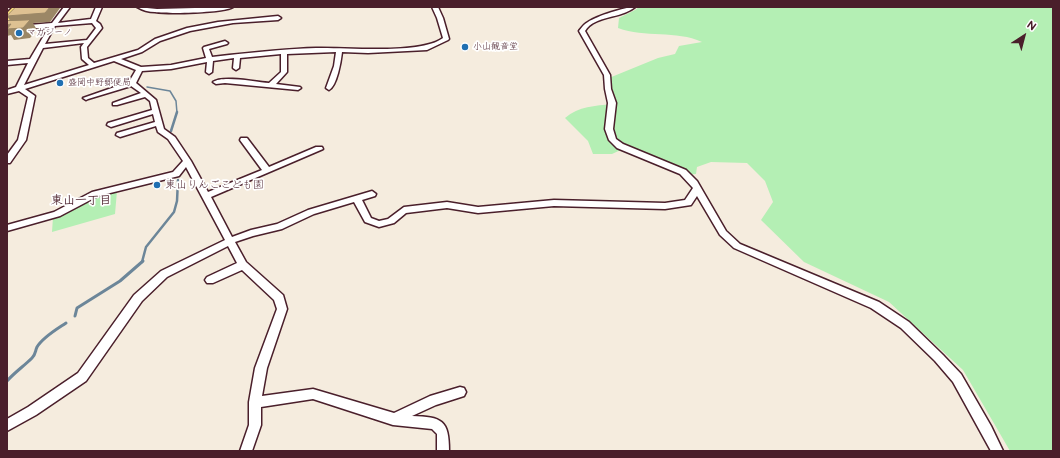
<!DOCTYPE html>
<meta charset="utf-8">
<style>
body{margin:0}
#map{position:relative;width:1060px;height:458px;overflow:hidden;background:#f5ecde;font-family:"Balsamiq Sans",sans-serif}
canvas{display:block}
.frame{position:absolute;inset:0;border:8px solid #4a1f2b;pointer-events:none}
.north{position:absolute;left:1004px;top:16px;width:40px;height:40px;-webkit-text-stroke:3px #fff;paint-order:stroke;rotate:36deg;font-size:11px;font-weight:700;line-height:16px;text-align:center;color:#4a1f2b}
.north::after{content:'';display:block;margin:auto;width:14px;height:18px;background:#4a1f2b;clip-path:polygon(50% 0,100% 100%,50% 72%,0 100%)}
</style>
<div id="map">
<canvas width="1060" height="458"></canvas>
<div class="frame"></div>
<div class="north">N</div>
</div>
<script>
const context = document.querySelector('canvas').getContext('2d');
context.lineJoin = 'round';
function fill(path, color) {
  context.fillStyle = color;
  context.fill(path, 'evenodd');
}
function strokePath(path, color, width, dash) {
  context.strokeStyle = color;
  context.lineWidth = width;
  context.lineCap = dash ? 'butt' : 'round';
  context.setLineDash(dash || []);
  context.stroke(path);
}
function drawText(font, color, halo, rows, align = 'center') {
  context.font = font + ' "Balsamiq Sans","Klee One",sans-serif';
  context.lineWidth = 3.5;
  context.setLineDash([]);
  context.textBaseline = 'middle';
  context.strokeStyle = halo;
  context.fillStyle = color;
  for (const [text, x, y, turn = 0] of rows) {
    context.save();
    context.translate(x, y);
    context.rotate((+turn || 0) * Math.PI / 180);
    context.textAlign = isNaN(turn) ? turn : align;
    if (halo) context.strokeText(text, 0, 0);
    context.fillText(text, 0, 0);
    context.restore();
  }
}
fill(new Path2D(`
 M 639,7 L 1053,7 L 1053,451 L 1010,451 L 963,370 L 889,302 L 804,262 L 761,220 L 773,202 L 765,181 L 747,163 L 711,162 L 697,167 L 696,174 L 685,175 L 625,148 L 612,154 L 593,154 L 588,141 L 565,118 C 579,106 595,106 612,104 L 609,78 L 658,58 L 675,54 L 679,46 L 702,42 C 676,30 645,38 618,28 L 619,18 L 635,10 Z
 M 117,191 L 115,214 L 52,232 L 53,217 L 96,196 Z`), '#b4efb4');
strokePath(new Path2D(`
 M 147,87 L 170,91 L 176,101 L 177,113`), '#6c8699', 1.5);
strokePath(new Path2D(`
 M 171,131 L 177,112
 M 142,262 L 146,247 L 174,212 L 177,201 L 178,180`), '#6c8699', 2.5);
strokePath(new Path2D(`
 M 75,316 L 77,308 L 120,281 L 143,261
 M 7,381 C 15,372 24,366 32,358 C 36,354 35,351 37,347 C 43,337 57,329 66,323`), '#6c8699', 3);
const street = new Path2D(`
 M 64,7 L 70,7 L 58,23 L 91,19 L 96,7 L 102,7 L 96,21 L 100,24 L 102,28 L 87,47 L 88,58 L 94,63 L 138,50 L 155,39 L 187,28 L 218,22 L 278,16 L 281,18 L 278,20 L 233,23 L 190,31 L 160,41 L 142,52 L 121,59 L 141,67 L 171,65 L 206,58 L 203,48 L 204,47 L 225,41 L 228,43 L 227,44 L 209,49 L 212,57 C 247,53 282,49 316,48 C 345,47 421,55 443,38 L 437,18 L 432,7 L 438,7 L 443,18 L 449,39 L 448,40 L 427,50 L 368,53 L 342,52 C 341,61 337,86 329,90 L 326,88 L 334,66 L 336,52 L 287,54 L 287,72 L 276,84 L 300,87 L 301,88 L 298,90 L 225,83 L 216,84 L 213,82 C 222,75 257,82 269,83 L 281,72 L 281,54 L 240,58 L 239,68 L 236,70 L 233,68 L 234,58 L 213,61 L 212,72 L 209,74 L 206,72 L 207,62 L 171,69 L 142,71 L 136,83 L 156,100 L 164,129 L 175,137 L 191,161 L 208,192 L 262,170 L 240,140 L 241,138 L 247,138 L 269,167 L 316,147 L 322,147 L 323,149 L 211,197 L 232,237 L 251,230 L 277,224 L 308,210 L 372,191 L 376,194 L 375,196 L 362,200 L 371,218 L 379,221 L 388,219 L 404,207 L 447,202 L 478,207 L 554,200 L 665,203 L 685,200 L 693,188 L 680,174 L 617,148 L 609,140 L 605,129 L 608,103 L 605,89 L 604,75 L 579,31 C 582,27 584,24 588,22 C 597,16 625,7 635,7 C 621,19 595,15 585,31 L 610,75 L 611,89 L 616,103 L 613,129 L 616,139 L 623,144 L 686,170 L 697,181 L 726,231 L 740,244 L 879,302 L 909,322 L 943,355 L 961,374 L 991,426 L 1003,451 L 991,451 L 953,382 L 935,361 L 901,328 L 871,308 L 734,248 L 720,235 L 697,196 L 691,205 L 665,209 L 554,206 L 478,213 L 447,208 L 406,213 L 394,223 L 379,227 L 365,222 L 354,202 L 314,214 L 282,229 L 253,236 L 235,242 L 246,262 L 283,295 L 287,309 L 267,368 L 262,396 L 313,389 L 394,413 L 430,396 L 460,387 L 464,388 L 466,392 L 464,396 L 436,405 L 412,416 C 442,417 449,420 449,451 L 437,451 L 437,434 L 432,429 L 393,425 L 313,399 L 261,407 L 261,425 L 252,451 L 240,451 L 249,425 L 249,402 L 255,368 L 277,309 L 274,300 L 242,270 L 213,283 L 207,283 L 205,280 L 207,277 L 237,263 L 228,246 L 167,277 L 142,301 L 86,381 L 36,415 L 7,431 L 7,419 L 28,407 L 78,373 L 134,295 L 161,271 L 225,240 L 186,167 L 179,176 L 98,196 L 60,216 L 7,231 L 7,225 L 54,212 L 92,192 L 173,172 L 183,161 L 168,139 L 158,132 L 156,126 L 120,137 L 116,135 L 117,133 L 155,122 L 153,114 L 111,127 L 107,125 L 108,123 L 152,110 L 150,101 L 145,97 L 117,105 L 113,105 L 113,103 L 141,93 L 131,86 L 88,99 L 86,100 L 83,98 L 129,82 L 136,70 L 114,61 L 25,89 L 35,96 L 26,140 L 10,163 L 7,163 L 7,155 L 18,140 L 28,97 L 19,91 L 7,94 L 7,90 L 16,87 L 28,63 L 7,65 L 7,61 L 30,59 L 49,27 L 7,31 L 7,27 L 52,23 ZM 92,23 L 96,28 L 87,40 L 45,44 L 55,26 ZM 84,43 L 81,47 L 82,59 L 89,65 L 24,85 L 43,48 Z
 M 137,7 L 157,9 L 233,7 C 224,13 168,14 155,12 C 149,12 142,10 137,7 Z`);
const highway = new Path2D(`
 M 13,7 L 23,7 L 11,21 L 7,22 L 7,13 Z`);
strokePath(street, '#4a1f2b', 3);
strokePath(highway, '#4a1f2b', 3);
fill(street, '#fff');
fill(highway, '#fce080');
fill(new Path2D(`
 M 50,7 L 59,7 L 60,8 L 50,22 L 33,23 L 37,30 L 30,38 L 14,40 L 11,35 L 7,36 L 7,25 L 11,24 L 13,25 L 7,16 Z`), '#9b8766');
const building = new Path2D(`
 M 16,7 L 50,7 L 45,13 L 7,16 Z
 M 30,20 L 23,28 L 7,29 L 11,24 L 7,25 L 7,21 Z`);
fill(building, '#dec192');
strokePath(building, '#9b8766', 1);
for (const [x, y, r, color] of [
 [19,33,4,"#1f6fb2"],
 [465,47,4,"#1f6fb2"],
 [60,83,4,"#1f6fb2"],
 [157,185,4,"#1f6fb2"]
]) {
  const dot = new Path2D();
  dot.arc(x, y, r, 0, 2 * Math.PI);
  context.fillStyle = color;
  context.fill(dot);
  strokePath(dot, '#fff', 1.5);
}
drawText('9px', '#4a1f2b', '#fff', [
 ["マガジーノ",27,33],
 ["小山観音堂",473,47],
 ["盛岡中野郵便局",68,83]
], 'left');
drawText('11px', '#4a1f2b', '#fff', [
 ["東山りんごこども園",165,185]
], 'left');
drawText('bold 12px', '#4a1f2b', '#fff', [
 ["東山一丁目",81,201]
]);
</script>
